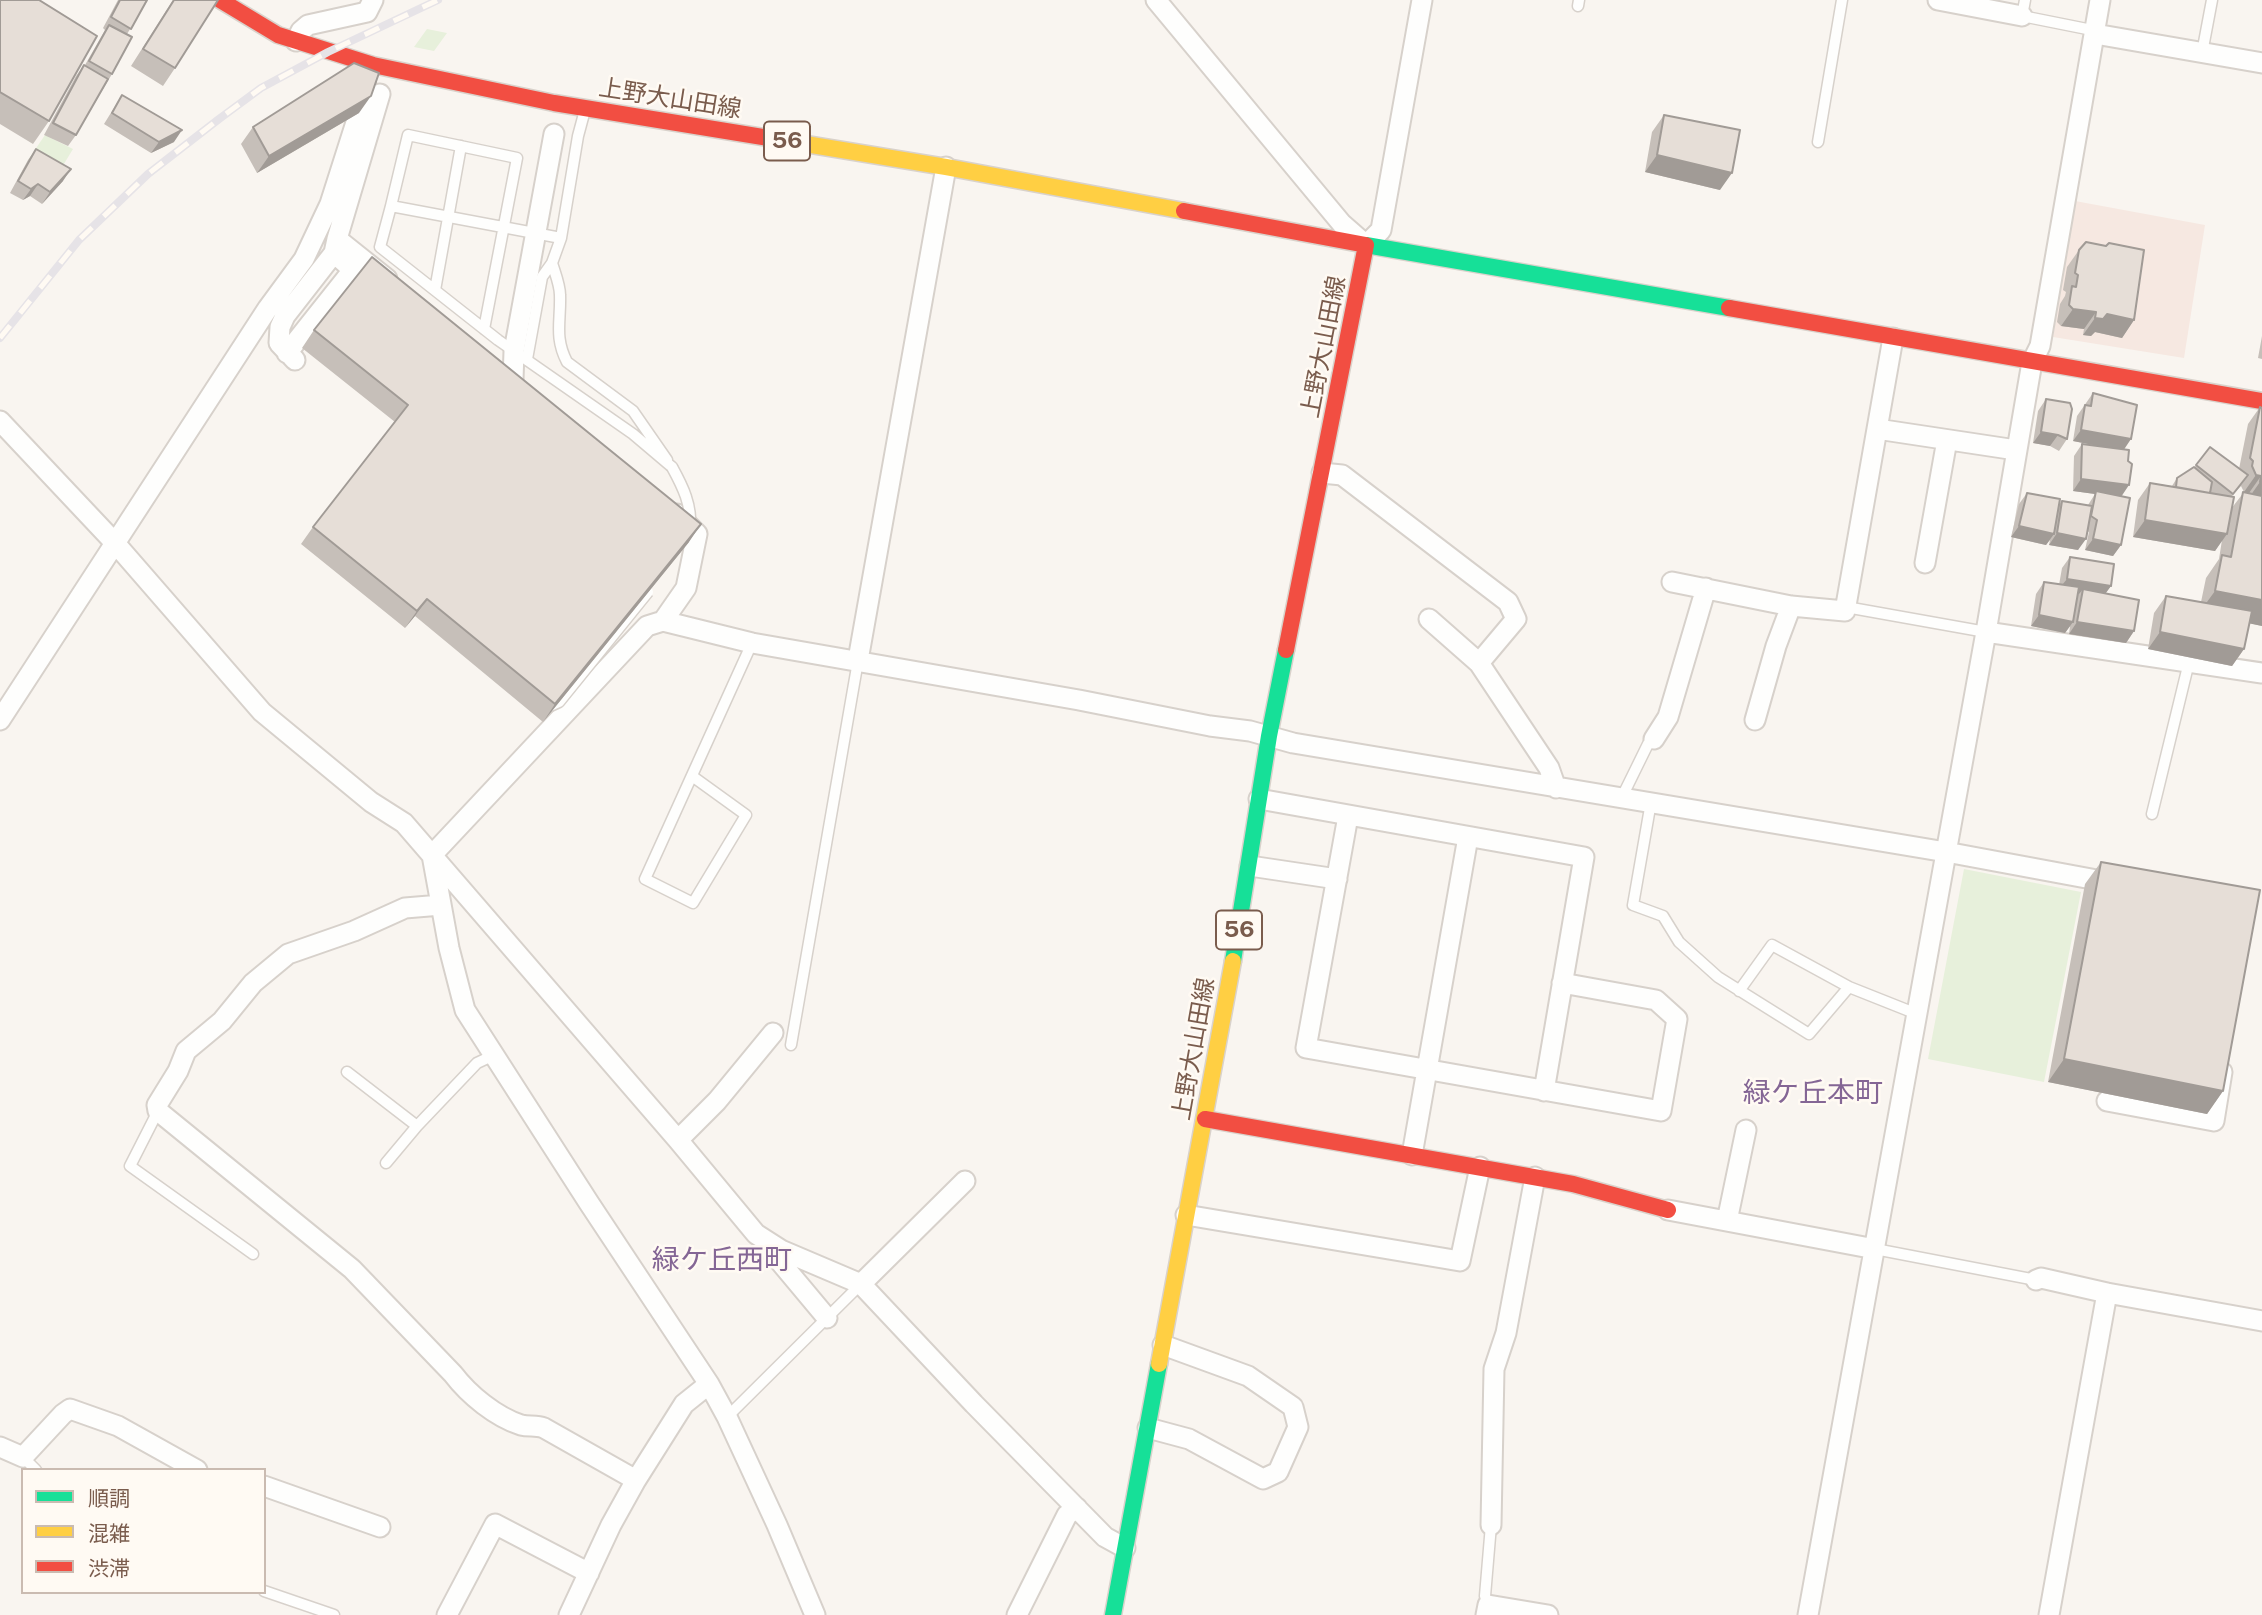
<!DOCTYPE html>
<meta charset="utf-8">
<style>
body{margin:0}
#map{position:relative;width:2262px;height:1615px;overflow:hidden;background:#f9f5f0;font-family:"Public Sans","Noto Sans JP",sans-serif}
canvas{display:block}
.legend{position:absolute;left:21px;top:1468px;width:245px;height:126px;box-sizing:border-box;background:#fffaf3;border:2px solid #cabbb1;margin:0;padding:9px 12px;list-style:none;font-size:21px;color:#7a5c4d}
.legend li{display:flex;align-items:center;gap:14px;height:35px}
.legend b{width:35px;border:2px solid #cabbb1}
</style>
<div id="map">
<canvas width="2262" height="1615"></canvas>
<ul class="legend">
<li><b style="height:9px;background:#16e098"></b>順調</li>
<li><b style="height:9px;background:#ffcf43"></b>混雑</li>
<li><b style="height:9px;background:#f24e42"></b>渋滞</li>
</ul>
</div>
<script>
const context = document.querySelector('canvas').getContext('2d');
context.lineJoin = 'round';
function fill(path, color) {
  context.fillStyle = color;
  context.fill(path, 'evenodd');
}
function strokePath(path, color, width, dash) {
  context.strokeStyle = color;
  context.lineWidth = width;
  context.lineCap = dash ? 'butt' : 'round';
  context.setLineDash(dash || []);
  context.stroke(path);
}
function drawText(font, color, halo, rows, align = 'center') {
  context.font = font + ' "Public Sans","Noto Sans JP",sans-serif';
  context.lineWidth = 5;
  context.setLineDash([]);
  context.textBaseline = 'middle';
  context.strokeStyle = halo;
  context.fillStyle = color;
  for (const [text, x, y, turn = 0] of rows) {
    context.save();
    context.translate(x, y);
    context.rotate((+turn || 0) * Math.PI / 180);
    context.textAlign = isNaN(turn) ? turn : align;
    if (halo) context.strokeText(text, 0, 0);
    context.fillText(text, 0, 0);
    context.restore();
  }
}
fill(new Path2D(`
 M 2075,201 L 2205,225 L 2184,358 L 2053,337 Z`), '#f6e8e1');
fill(new Path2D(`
 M 427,29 L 447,33 L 434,51 L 414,47 Z
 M 45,135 L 73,149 L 56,177 L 28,160 Z
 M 1964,869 L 2081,892 L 2044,1082 L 1928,1059 Z`), '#e7f0db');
const lane = new Path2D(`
 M 2025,0 L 2022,16 L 2087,29 L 2094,34
 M 1578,6 L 1579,0
 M 2202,53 L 2212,0
 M 1818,142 L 1842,0
 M 391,206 L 408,135 L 517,158 L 484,329
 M 561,238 L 391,206 L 380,247 L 498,340 L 633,434 L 672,467
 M 552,263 C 555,273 560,285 560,295 C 561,321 554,337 567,362 L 633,411 L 667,460
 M 435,290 L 461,146
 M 527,359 L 542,277 L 552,263 L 561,238 L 578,136 L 585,110
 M 1846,607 L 1986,632
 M 692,776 L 746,815 L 693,903 L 645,879 L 752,643
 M 1622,797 L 1648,744 L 1654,739
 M 1651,802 L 1633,905 L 1663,916 L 1679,942 L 1718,977 L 1809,1034 L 1849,987
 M 2152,814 L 2189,662
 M 1739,991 L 1772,945 L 1849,987 L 1917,1014
 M 791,1045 L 858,661
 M 347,1072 L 417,1126
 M 158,1111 L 130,1166 L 253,1254
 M 386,1163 L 417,1126 L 477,1063 L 494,1055
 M 1875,1249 L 2036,1280
 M 727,1417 L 861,1284
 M 23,1457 L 36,1470
 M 264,1591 L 334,1615
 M 1488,1605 L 1485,1596 L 1491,1525`);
const street = new Path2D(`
 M 1156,0 L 1342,224 L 1366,245 L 1381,230 L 1422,0
 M 1938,0 L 2022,16
 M 2095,34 L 2262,63
 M 296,41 L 301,31 L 308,25 L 367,12 L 373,0
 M 380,94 L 337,239 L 387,279
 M 287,353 L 353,270 L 334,253
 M 295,360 L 279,343 L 280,327 L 285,316 L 334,253 L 337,239
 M 513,380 L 514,351 L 554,134
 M 0,421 L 115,543 L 262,712 L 371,802 L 404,823 L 678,1140 L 756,1234 L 781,1250 L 861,1284 L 974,1404 L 1105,1537 L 1125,1548
 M 1877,429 L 2016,450
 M 1322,473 L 1342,475 L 1508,602 L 1516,619 L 1479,663
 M 1925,563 L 1947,440
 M 1672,582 L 1791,606 L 1845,611 L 1893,338
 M 1429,619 L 1479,663 L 1549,768 L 1556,788
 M 663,621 L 686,588 L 697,534 L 677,514
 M 1986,632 L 2262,673
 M 858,660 L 946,167
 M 0,720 L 268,308 L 304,259 L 330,204 L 367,88
 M 1755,720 L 1776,646 L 1791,606
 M 1654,739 L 1668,717 L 1706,588
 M 1259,799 L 1584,857 L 1544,1091
 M 1348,816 L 1306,1048 L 1661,1111 L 1677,1019 L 1656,1000 L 1562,983
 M 432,855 L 647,626 L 663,621 L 752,643 L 1079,700 L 1210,726 L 1250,731 L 1293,743 L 1946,852 L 2113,883
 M 432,855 L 449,948 L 465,1010 L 589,1203 L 709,1384 L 727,1417 L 777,1525 L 815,1615
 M 1250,866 L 1337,879
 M 441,905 L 405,908 L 354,931 L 288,954 L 253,983 L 222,1021 L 186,1051 L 178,1071 L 157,1105 L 158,1111 L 352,1269 L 453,1374 C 469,1395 496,1417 521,1425 C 529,1427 536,1425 544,1428 L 636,1480
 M 2107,1101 L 2214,1121 L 2222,1072
 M 678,1140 L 717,1101 L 773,1033
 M 1412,1155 L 1468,837
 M 1668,1210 L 1875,1249
 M 1186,1215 L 1460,1261 L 1480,1167
 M 1727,1221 L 1746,1130
 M 766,1245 L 827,1318
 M 2036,1280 L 2041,1278 L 2107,1293
 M 861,1284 L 965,1181
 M 1148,1428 L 1189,1439 L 1263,1479 L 1278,1472 L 1298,1427 L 1293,1407 L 1248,1376 L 1163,1345
 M 0,1447 L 23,1457 L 63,1414 L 70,1409 L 118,1426 L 197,1470
 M 264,1486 L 380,1527
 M 1491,1525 L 1494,1369 L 1506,1333 L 1535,1177
 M 447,1615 L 495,1524 L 589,1573
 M 569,1615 L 611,1525 L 636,1480 L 684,1404 L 709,1384
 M 1017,1615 L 1067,1515 L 1077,1508
 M 1486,1615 L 1488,1605 L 1548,1615
 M 1808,1615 L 1986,632 L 2032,362 L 2040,346 L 2100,0
 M 2049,1615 L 2107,1293 L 2262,1321`);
const fast = new Path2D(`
 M 1366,245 L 1729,308
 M 1233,961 L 1269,736 L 1286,650
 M 1113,1615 L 1159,1364`);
const slow = new Path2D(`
 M 775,139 L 946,167 L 1184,211
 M 1159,1364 L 1233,961`);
const jam = new Path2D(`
 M 220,0 L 278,35 L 373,65 L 554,103 L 775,139
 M 1184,211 L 1366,245 L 1286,650
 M 1729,308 L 2262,401
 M 1205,1119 L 1573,1184 L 1668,1210`);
strokePath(lane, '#d7d1cb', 13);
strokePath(street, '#d7d1cb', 23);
strokePath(fast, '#d9d2cb', 19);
strokePath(slow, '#d9d2cb', 19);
strokePath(jam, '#d9d2cb', 19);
strokePath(lane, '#fefefd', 10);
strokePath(street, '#fefefd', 19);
strokePath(fast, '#16e098', 16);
strokePath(slow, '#ffcf43', 16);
strokePath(jam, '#f24e42', 16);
const rail = new Path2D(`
 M 0,338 L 79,240 L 148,174 L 219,119 L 261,88 L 328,52 L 438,0`);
strokePath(rail, '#e6e3e7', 8);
strokePath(rail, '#fffaf3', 5, [16]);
const laneBridge = new Path2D(`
 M 672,467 C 683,487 692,505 690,529
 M 548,707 L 559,702 L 648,592`);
strokePath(laneBridge, '#d7d1cb', 13, []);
strokePath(laneBridge, '#fefefd', 10);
fill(new Path2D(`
 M 0,0 L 49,121 L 33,144 L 0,124 Z
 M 118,0 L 148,0 L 127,34 L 112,74 L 76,135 L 68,146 L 44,135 L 76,76 L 84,65 L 85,65 L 105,30 L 103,28 Z
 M 173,0 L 218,0 L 175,68 L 163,86 L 131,66 Z
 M 122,95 L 174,142 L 151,153 L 104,124 Z
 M 359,113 L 257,173 L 241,144 L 253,127 Z
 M 1664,115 L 1720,190 L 1645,172 L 1652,132 Z
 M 36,149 L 63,181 L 42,204 L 30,196 L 23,200 L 10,193 L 28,160 Z
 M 2079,250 L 2134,320 L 2122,338 L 2095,332 L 2091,336 L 2083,335 L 2084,329 L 2061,326 L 2057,322 L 2060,304 L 2065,296 L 2066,292 L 2063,290 L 2067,267 Z
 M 314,330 L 689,542 L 543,722 L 415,616 L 405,628 L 301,544 L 313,527 L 395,422 L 302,348 Z
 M 2262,336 L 2262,359 L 2258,358 Z
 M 2093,393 L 2124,449 L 2121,496 L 2121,545 L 2113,556 L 2085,550 L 2089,532 L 2087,531 L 2078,550 L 2049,545 L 2050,540 L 2046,545 L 2011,537 L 2019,504 L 2027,493 L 2059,505 L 2062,501 L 2088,505 L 2095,494 L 2073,491 L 2074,456 L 2082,444 L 2099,446 L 2073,441 L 2077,416 Z
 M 2046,399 L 2067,439 L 2059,451 L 2050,446 L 2033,443 L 2038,411 Z
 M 2260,407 L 2262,408 L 2262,626 L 2249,623 L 2244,649 L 2232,666 L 2148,649 L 2154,613 L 2166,596 L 2201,602 L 2206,578 L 2219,559 L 2222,540 L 2215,551 L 2133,537 L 2138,500 L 2150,483 L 2172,486 L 2177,478 L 2194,468 L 2210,447 L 2239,469 L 2248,424 ZM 2241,486 L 2244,492 L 2231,509 L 2232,496 Z
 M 2070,557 L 2111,586 L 2105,593 L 2134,631 L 2126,643 L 2069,634 L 2070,626 L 2065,633 L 2031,626 L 2036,594 L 2044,582 L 2059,585 L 2062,568 Z
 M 2101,862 L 2223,1091 L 2207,1114 L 2048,1082 L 2085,884 Z`), '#c6bfb9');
fill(new Path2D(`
 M 371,96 L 359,113 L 257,173 L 269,156 Z
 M 182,130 L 174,142 L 151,153 L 159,142 Z
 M 1657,155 L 1732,173 L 1720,190 L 1645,172 Z
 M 71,169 L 63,181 L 42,204 L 50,192 Z
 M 38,184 L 30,196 L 23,200 L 31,189 Z
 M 2073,309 L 2096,312 L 2084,329 L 2061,326 Z
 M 2107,314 L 2134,320 L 2122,338 L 2095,332 L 2091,336 L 2083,335 L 2095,318 Z
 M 2081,430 L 2131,439 L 2123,451 L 2073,441 Z
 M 2041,432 L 2058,435 L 2050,446 L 2033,443 Z
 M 2256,475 L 2261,476 L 2249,493 L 2244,492 Z
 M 2081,479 L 2129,485 L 2121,497 L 2096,491 L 2095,494 L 2073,491 Z
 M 2260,482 L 2262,482 L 2262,502 L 2248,499 Z
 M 2145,520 L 2227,534 L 2215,551 L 2133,537 Z
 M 701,524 L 689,542 L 543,722 L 555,704 Z
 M 2019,526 L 2054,534 L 2046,545 L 2011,537 Z
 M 2057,533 L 2086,539 L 2078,550 L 2049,545 Z
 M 2093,539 L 2121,545 L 2113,556 L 2085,550 Z
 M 2067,579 L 2111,586 L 2103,597 L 2083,589 L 2079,594 L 2058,590 Z
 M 2215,591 L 2262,600 L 2262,626 L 2199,613 Z
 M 427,599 L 415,616 L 405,628 L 417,611 Z
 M 2039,615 L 2073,622 L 2065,633 L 2031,626 Z
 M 2077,622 L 2134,631 L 2126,643 L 2069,634 Z
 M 2160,632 L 2244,649 L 2232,666 L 2148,649 Z
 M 2064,1059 L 2223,1091 L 2207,1114 L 2048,1082 Z`), '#a19b96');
const building = new Path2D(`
 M 0,0 L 39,0 L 97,36 L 49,121 L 0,92 Z
 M 120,0 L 147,0 L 131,29 L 111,17 Z
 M 174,0 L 218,0 L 175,68 L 143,49 Z
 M 109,25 L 132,37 L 112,74 L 89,61 Z
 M 354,63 L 379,73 L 371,96 L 269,156 L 253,127 Z
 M 84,65 L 108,79 L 76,135 L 53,123 Z
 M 122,95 L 182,130 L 159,142 L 112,113 Z
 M 1664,115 L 1740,130 L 1732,173 L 1657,155 Z
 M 36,149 L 71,169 L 50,192 L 38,184 L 31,189 L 18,181 Z
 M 2086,242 L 2106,246 L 2109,243 L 2144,250 L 2134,320 L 2107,314 L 2103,319 L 2095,318 L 2096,312 L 2073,309 L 2069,305 L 2072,286 L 2076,287 L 2078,275 L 2075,273 L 2079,250 Z
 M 372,257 L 701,524 L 555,704 L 427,599 L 417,611 L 313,527 L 408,405 L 314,330 Z
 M 2093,393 L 2137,405 L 2131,439 L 2081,430 L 2085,405 L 2091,406 Z
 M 2046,399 L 2070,403 L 2072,409 L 2067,439 L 2058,435 L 2041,432 Z
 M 2260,407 L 2262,408 L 2262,482 L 2260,482 L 2261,476 L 2256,475 L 2252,466 L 2253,461 L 2250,458 Z
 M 2082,444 L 2129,450 L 2128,461 L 2132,464 L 2129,485 L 2081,479 Z
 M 2210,447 L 2248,475 L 2233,494 L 2196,465 Z
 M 2194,467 L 2212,482 L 2210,493 L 2176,487 L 2177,478 Z
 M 2150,483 L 2234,497 L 2227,534 L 2145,520 Z
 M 2096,491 L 2130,498 L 2121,545 L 2093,539 L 2097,520 L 2091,516 Z
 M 2243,492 L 2262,496 L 2262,600 L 2215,591 L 2222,555 L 2231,557 Z
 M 2027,493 L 2060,499 L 2054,534 L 2019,526 Z
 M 2062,501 L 2092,506 L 2086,539 L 2057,533 Z
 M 2070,557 L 2114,564 L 2111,586 L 2067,579 Z
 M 2044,582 L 2079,587 L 2073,622 L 2039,615 Z
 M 2083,589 L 2139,600 L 2134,631 L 2077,622 Z
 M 2166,596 L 2252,611 L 2244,649 L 2160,632 Z
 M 2101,862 L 2260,890 L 2223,1091 L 2064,1059 Z`);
fill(building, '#e6ded7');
strokePath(building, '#a19b96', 2);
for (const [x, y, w] of [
 [787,141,46],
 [1239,930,46]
]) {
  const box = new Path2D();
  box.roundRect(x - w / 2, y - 19.5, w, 39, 5);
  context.fillStyle = '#fffaf3';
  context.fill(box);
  strokePath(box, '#7a5c4d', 2);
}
drawText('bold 23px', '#7a5c4d', null, [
 ["56",787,141],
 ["56",1239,930]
]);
drawText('24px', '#7a5c4d', '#fffaf3', [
 ["上野大山田線",670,99,9],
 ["上野大山田線",1324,347,-79],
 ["上野大山田線",1194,1049,-80]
]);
drawText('28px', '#846695', '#fffaf3', [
 ["緑ケ丘本町",1813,1093],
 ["緑ケ丘西町",722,1260]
]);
</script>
